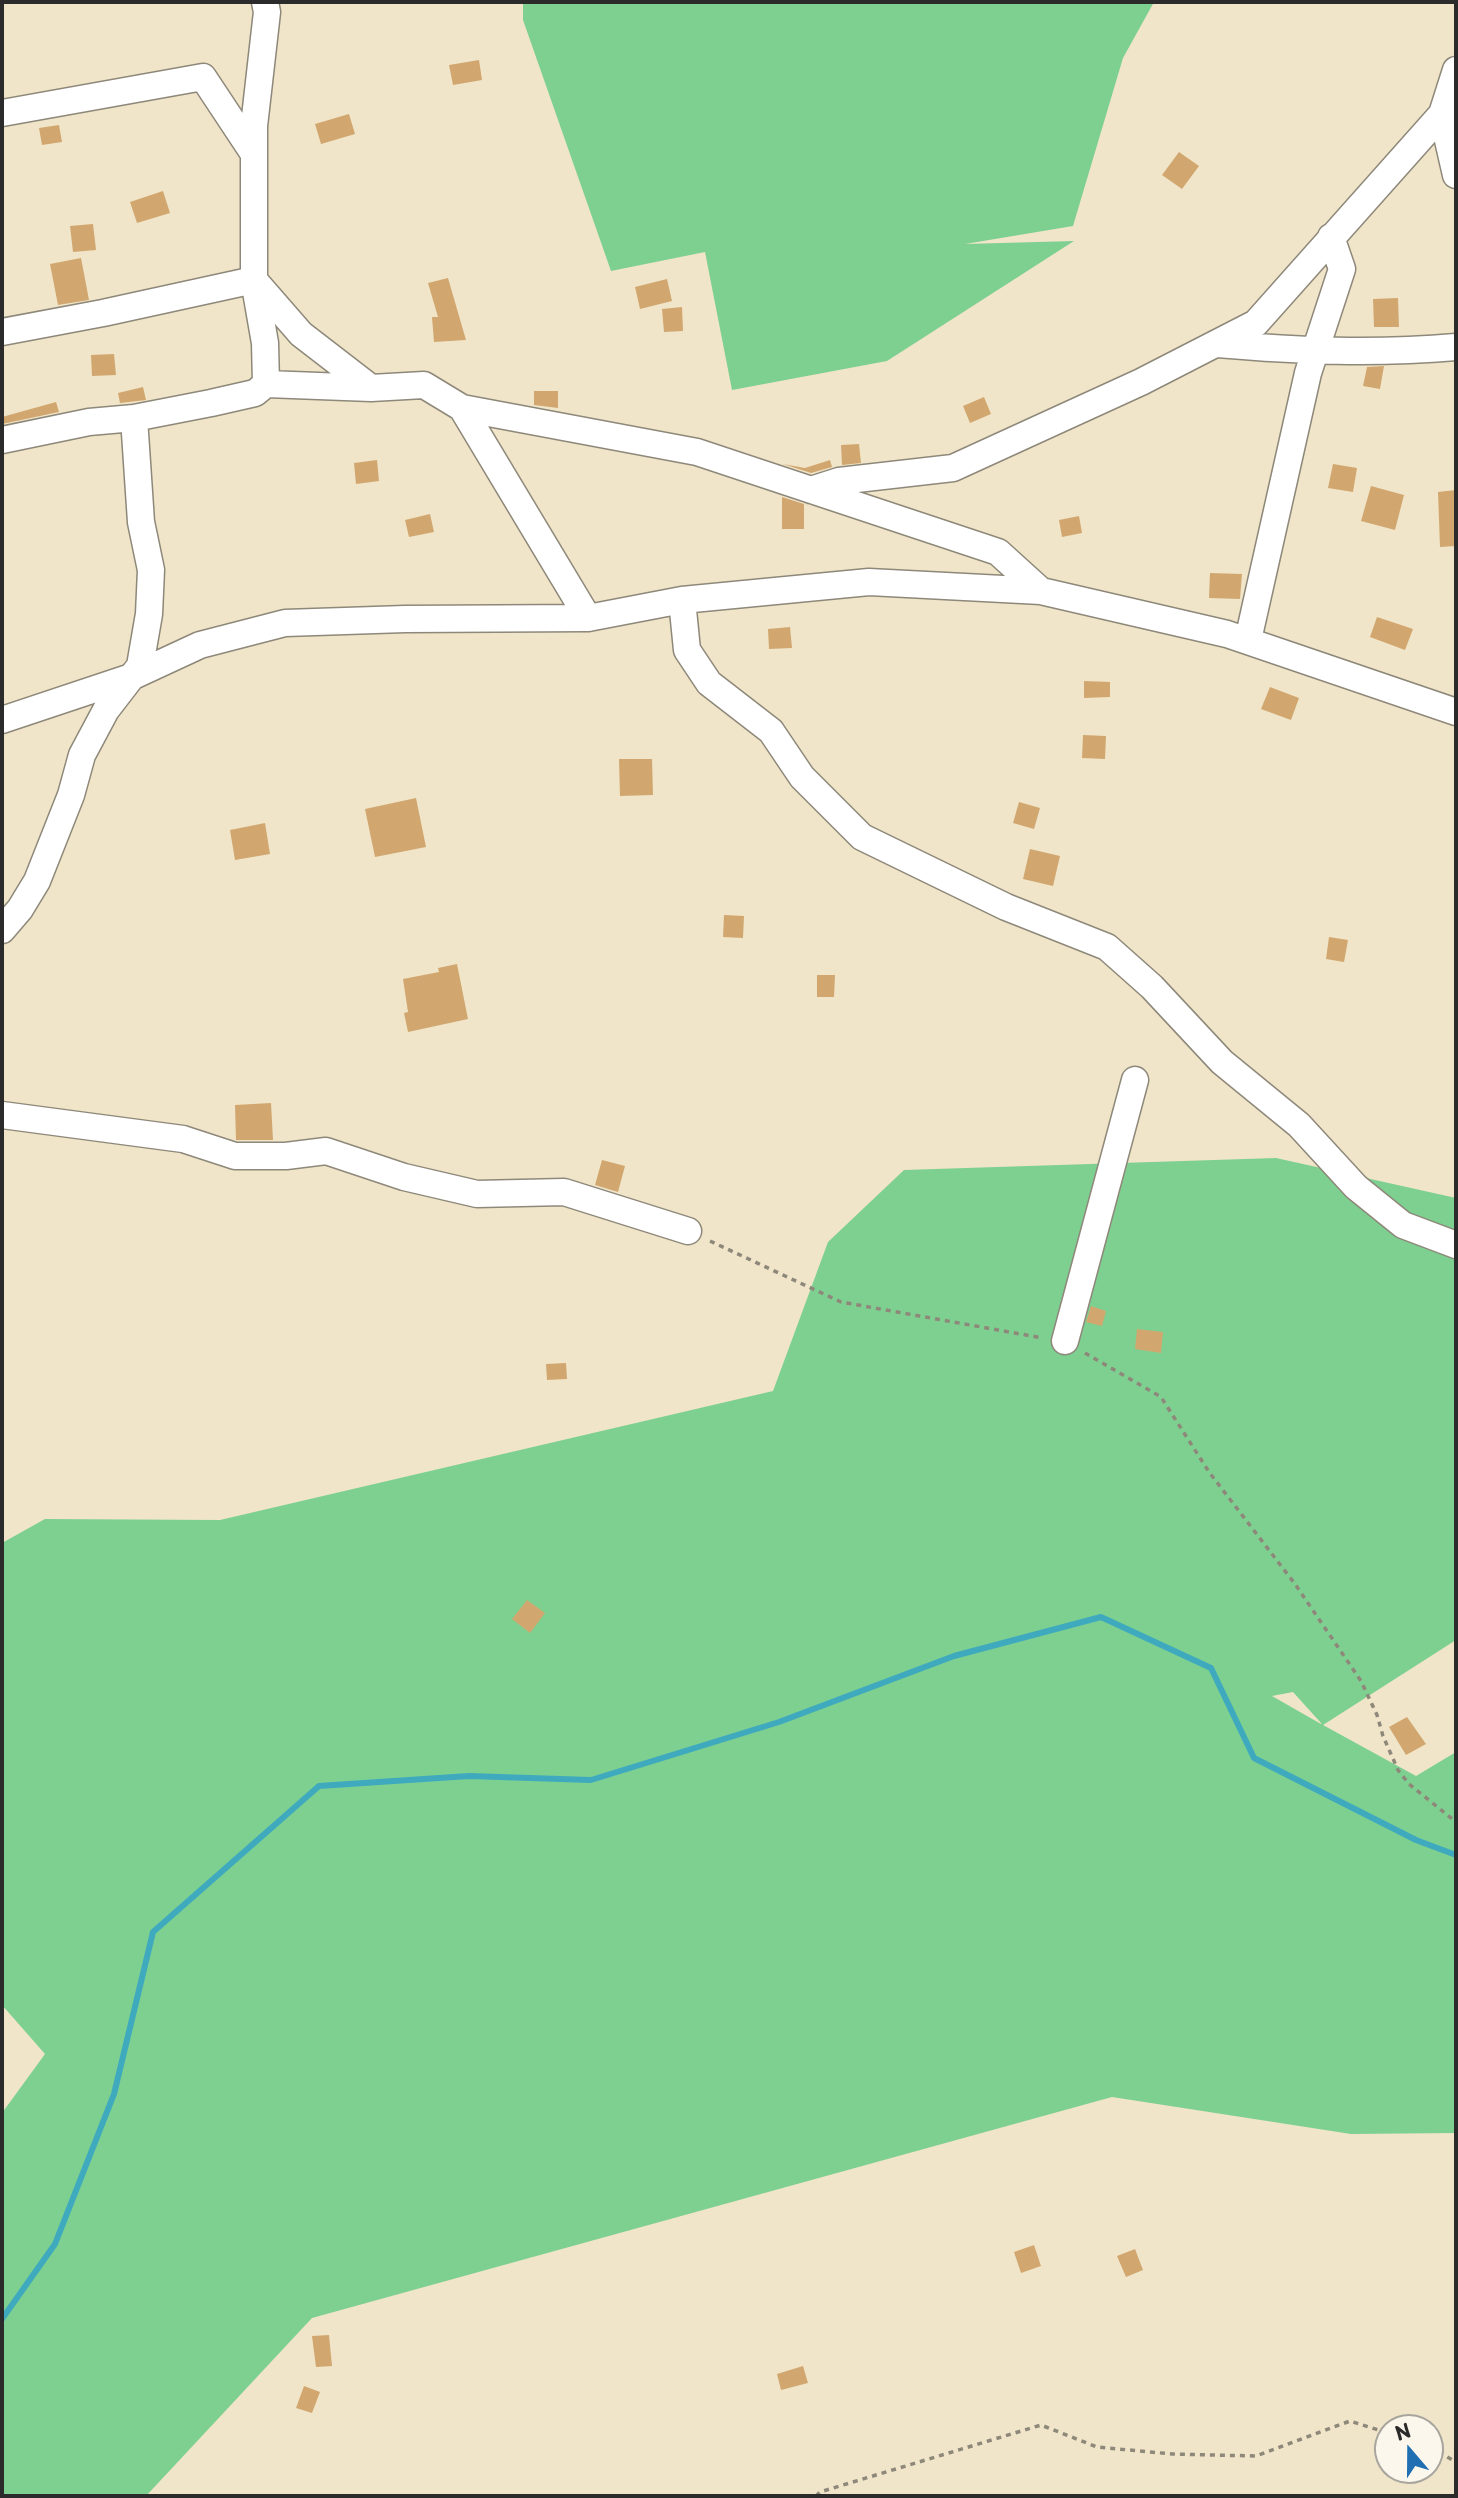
<!DOCTYPE html>
<style>
body{margin:0}
#map{position:relative;width:1458px;height:2498px;overflow:hidden;background:#f0e5c9;font-family:"Playpen Sans",sans-serif}
canvas{display:block}
.frame{position:absolute;inset:0;border:4px solid #2b2b2b;pointer-events:none}
.north{position:absolute;left:1374px;top:2414px;width:70px;height:70px;box-sizing:border-box;background:#fbf7ec;border:2px solid #a8a59f;border-radius:50%;rotate:340deg;font-size:19px;font-weight:700;line-height:28px;text-align:center;color:#2b2b2b}
.north::after{content:'';display:block;margin:auto;width:24px;height:32px;background:#1f6fb2;clip-path:polygon(50% 0,100% 100%,50% 72%,0 100%)}
</style>
<div id="map">
<canvas width="1458" height="2498"></canvas>
<div class="frame"></div>
<div class="north">N</div>
</div>
<script>
const context = document.querySelector('canvas').getContext('2d');
context.lineJoin = 'round';
function fill(path, color) {
  context.fillStyle = color;
  context.fill(path, 'evenodd');
}
function strokePath(path, color, width, dash) {
  context.strokeStyle = color;
  context.lineWidth = width;
  context.lineCap = dash ? 'butt' : 'round';
  context.setLineDash(dash || []);
  context.stroke(path);
}
fill(new Path2D(`
 M 523,2 L 1154,2 L 1123,58 L 1073,226 L 965,244 L 1074,241 L 887,361 L 732,390 L 705,252 L 611,271 L 523,20 Z
 M 1276,1158 L 1456,1198 L 1456,1640 L 1323,1725 L 1416,1776 L 1456,1752 L 1456,2133 L 1351,2134 L 1112,2097 L 312,2318 L 146,2496 L 2,2496 L 2,2113 L 45,2054 L 2,2005 L 2,1543 L 45,1519 L 220,1520 L 773,1391 L 828,1242 L 904,1170 ZM 1293,1692 L 1321,1723 L 1321,1724 L 1272,1696 Z`), '#7ed091');
strokePath(new Path2D(`
 M 2,2319 L 55,2244 L 114,2094 L 153,1932 L 319,1786 L 469,1776 L 591,1780 L 779,1722 L 954,1656 L 1101,1617 L 1211,1668 L 1254,1758 L 1416,1840 L 1456,1855`), '#3faabe', 6);
fill(new Path2D(`
 M 479,60 L 482,80 L 453,85 L 449,65 Z
 M 349,114 L 355,134 L 321,144 L 315,124 Z
 M 59,125 L 62,142 L 42,145 L 39,128 Z
 M 1179,152 L 1199,166 L 1182,189 L 1162,175 Z
 M 163,191 L 170,213 L 137,223 L 130,202 Z
 M 93,224 L 96,250 L 73,252 L 70,226 Z
 M 81,258 L 89,300 L 58,305 L 50,264 Z
 M 448,278 L 466,340 L 434,342 L 432,317 L 438,317 L 428,283 Z
 M 667,279 L 672,301 L 640,309 L 635,287 Z
 M 1398,298 L 1399,327 L 1374,327 L 1373,299 Z
 M 682,307 L 683,331 L 664,332 L 662,309 Z
 M 114,354 L 116,375 L 92,376 L 91,355 Z
 M 1384,366 L 1380,389 L 1363,386 L 1367,367 Z
 M 143,387 L 146,400 L 120,403 L 118,393 Z
 M 534,391 L 558,391 L 558,408 L 534,405 Z
 M 984,397 L 991,414 L 970,423 L 963,406 Z
 M 56,402 L 59,412 L 2,424 L 2,417 Z
 M 859,444 L 861,463 L 842,465 L 841,445 Z
 M 377,460 L 379,481 L 356,484 L 354,463 Z
 M 830,460 L 832,467 L 811,473 L 783,464 L 805,468 Z
 M 1333,464 L 1357,468 L 1353,492 L 1328,488 Z
 M 1371,486 L 1404,495 L 1395,530 L 1361,521 Z
 M 1456,490 L 1456,546 L 1440,547 L 1438,492 Z
 M 782,497 L 804,504 L 804,529 L 782,529 Z
 M 430,514 L 434,532 L 409,537 L 405,520 Z
 M 1079,516 L 1082,533 L 1062,537 L 1059,520 Z
 M 1210,573 L 1242,574 L 1240,599 L 1209,598 Z
 M 1377,617 L 1413,629 L 1405,650 L 1370,637 Z
 M 790,627 L 792,648 L 769,649 L 768,629 Z
 M 1084,681 L 1110,682 L 1110,697 L 1084,698 Z
 M 1270,687 L 1299,698 L 1291,720 L 1261,709 Z
 M 1083,735 L 1106,736 L 1105,759 L 1082,758 Z
 M 619,759 L 652,759 L 653,795 L 620,796 Z
 M 416,798 L 426,847 L 375,857 L 365,809 Z
 M 1019,802 L 1040,808 L 1034,829 L 1013,823 Z
 M 265,823 L 270,854 L 235,860 L 230,830 Z
 M 1030,849 L 1060,856 L 1053,886 L 1023,879 Z
 M 724,915 L 744,916 L 743,938 L 723,937 Z
 M 1329,937 L 1348,940 L 1344,962 L 1326,959 Z
 M 457,964 L 468,1019 L 408,1032 L 404,1013 L 408,1012 L 403,979 L 439,972 L 438,968 Z
 M 817,975 L 835,975 L 834,997 L 817,997 Z
 M 271,1103 L 273,1140 L 236,1140 L 235,1105 Z
 M 602,1160 L 625,1166 L 618,1192 L 595,1185 Z
 M 1091,1306 L 1106,1311 L 1102,1326 L 1086,1322 Z
 M 1137,1329 L 1163,1332 L 1161,1353 L 1135,1349 Z
 M 566,1363 L 567,1379 L 547,1380 L 546,1364 Z
 M 527,1600 L 545,1613 L 530,1633 L 512,1619 Z
 M 1407,1717 L 1426,1744 L 1406,1755 L 1389,1727 Z
 M 1034,2245 L 1041,2266 L 1021,2273 L 1014,2252 Z
 M 1135,2249 L 1143,2270 L 1126,2277 L 1117,2256 Z
 M 329,2335 L 332,2366 L 316,2367 L 312,2336 Z
 M 803,2366 L 808,2383 L 781,2390 L 777,2374 Z
 M 304,2386 L 320,2392 L 312,2413 L 296,2408 Z`), '#d1a76f');
const minor = new Path2D(`
 M 265,2 L 267,12 L 254,126 L 254,280 L 265,343 L 266,384
 M 2,113 L 203,77 L 254,154
 M 1442,114 L 1456,175
 M 2,332 L 103,313 L 254,280 L 301,334 L 371,388
 M 1217,344 C 1299,351 1374,354 1456,347
 M 462,408 L 588,618
 M 2,440 L 89,422 L 134,418 L 211,403 L 255,393 L 266,384 L 371,388 L 424,385 L 462,408 L 697,452 L 998,552 L 1041,591
 M 811,490 L 839,481 L 953,468 L 1141,382 L 1256,323 L 1442,114 L 1456,70
 M 682,600 L 687,650 L 709,683 L 771,731 L 802,777 L 862,837 L 1006,907 L 1107,947 L 1152,987 L 1222,1062 L 1299,1125 L 1356,1187 L 1403,1225 L 1456,1245
 M 1248,640 L 1308,373 L 1342,269 L 1331,237
 M 2,720 L 131,677 L 200,645 L 285,623 L 405,619 L 588,618 L 682,600 L 869,582 L 1041,591 L 1227,634 L 1456,712
 M 2,930 L 20,909 L 37,881 L 71,795 L 82,755 L 106,710 L 140,666 L 149,614 L 151,570 L 141,522 L 134,418
 M 2,1115 L 183,1139 L 235,1156 L 286,1156 L 326,1151 L 404,1177 L 477,1194 L 564,1192 L 688,1231
 M 1065,1341 L 1135,1080`);
strokePath(minor, '#8e887a', 29);
strokePath(new Path2D(`
 M 710,1241 L 841,1302 L 1043,1338
 M 1085,1353 L 1161,1397 L 1209,1472 L 1295,1584 L 1361,1681 L 1377,1715 L 1383,1736 L 1398,1770 L 1409,1784 L 1456,1822
 M 1430,2447 L 1456,2462
 M 816,2496 L 820,2492 L 1041,2425 L 1097,2447 L 1172,2454 L 1256,2456 L 1350,2421 L 1388,2433`), '#8e887a', 3.5, [5, 5]);
strokePath(minor, '#fff', 26);
</script>
